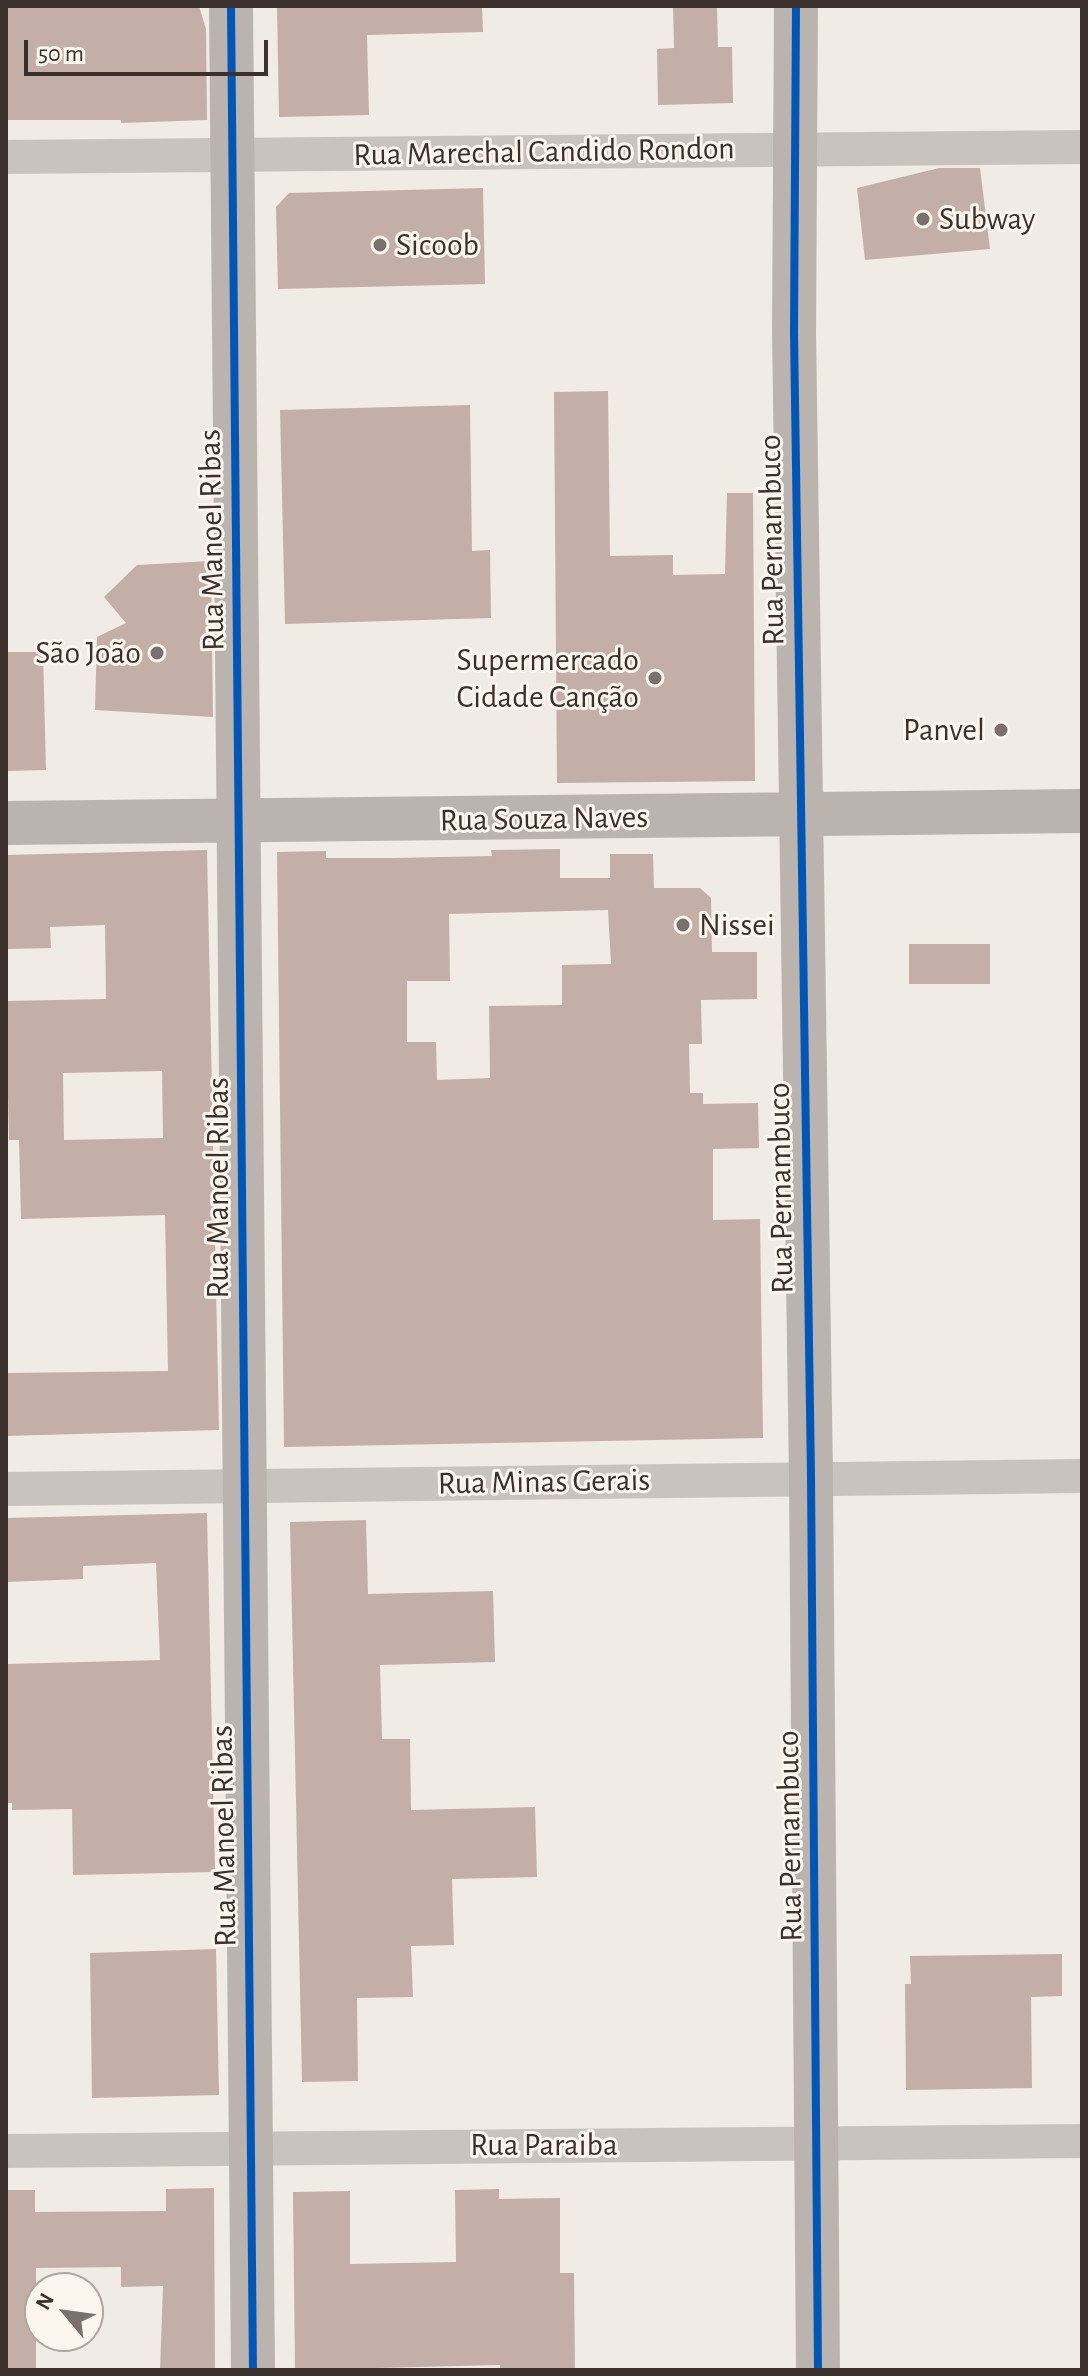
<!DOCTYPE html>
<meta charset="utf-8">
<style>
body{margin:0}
#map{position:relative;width:1088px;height:2376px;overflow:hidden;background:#f0ebe5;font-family:"Alegreya Sans",sans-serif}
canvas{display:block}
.frame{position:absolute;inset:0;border:8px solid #3b302b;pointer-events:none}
.north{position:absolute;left:24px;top:2272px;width:80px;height:80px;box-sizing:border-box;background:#fbf5ee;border:2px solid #aea6a0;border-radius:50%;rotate:299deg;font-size:22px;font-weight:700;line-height:32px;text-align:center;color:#3b302b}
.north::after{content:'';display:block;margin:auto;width:28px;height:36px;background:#7a716c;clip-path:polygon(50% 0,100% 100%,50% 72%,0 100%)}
.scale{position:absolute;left:24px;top:40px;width:244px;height:36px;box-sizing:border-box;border:4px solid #3b302b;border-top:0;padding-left:10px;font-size:24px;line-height:28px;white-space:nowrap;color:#3b302b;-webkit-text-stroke:6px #fbf5ee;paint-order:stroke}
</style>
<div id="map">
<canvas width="1088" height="2376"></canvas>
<div class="frame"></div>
<div class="north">N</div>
<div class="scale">50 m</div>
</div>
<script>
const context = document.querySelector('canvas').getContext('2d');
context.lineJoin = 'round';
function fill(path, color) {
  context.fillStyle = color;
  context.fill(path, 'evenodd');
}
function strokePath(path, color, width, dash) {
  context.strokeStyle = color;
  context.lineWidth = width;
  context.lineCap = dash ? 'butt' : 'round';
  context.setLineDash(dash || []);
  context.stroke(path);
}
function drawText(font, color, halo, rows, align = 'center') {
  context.font = font + ' "Alegreya Sans",sans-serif';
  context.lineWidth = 6;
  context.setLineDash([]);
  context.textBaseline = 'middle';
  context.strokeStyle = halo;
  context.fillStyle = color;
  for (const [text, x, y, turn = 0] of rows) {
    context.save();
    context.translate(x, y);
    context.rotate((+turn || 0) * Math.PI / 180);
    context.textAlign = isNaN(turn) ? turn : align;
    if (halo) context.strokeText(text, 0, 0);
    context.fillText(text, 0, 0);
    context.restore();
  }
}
fill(new Path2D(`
 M 6,6 L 199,6 L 206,29 L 207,120 L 121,123 L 121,120 L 6,120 Z
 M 277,6 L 482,6 L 483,32 L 367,35 L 369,115 L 279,117 Z
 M 673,6 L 717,6 L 718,47 L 732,47 L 733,103 L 658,105 L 657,49 L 674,48 Z
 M 939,168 L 980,168 L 990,249 L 865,260 L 857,188 Z
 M 483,188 L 485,284 L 278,289 L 276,207 L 289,193 Z
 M 608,391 L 610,556 L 673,555 L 673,575 L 725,574 L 727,493 L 753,493 L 755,781 L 557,783 L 554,392 Z
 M 470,405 L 472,551 L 490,550 L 491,618 L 285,624 L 280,410 Z
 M 211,561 L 213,717 L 95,710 L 97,637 L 126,623 L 104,597 L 137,565 Z
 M 6,652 L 43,652 L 46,770 L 6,771 Z
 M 560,849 L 560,878 L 610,878 L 610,854 L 653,854 L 654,888 L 700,888 L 711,898 L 712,952 L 757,952 L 757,999 L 701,1000 L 702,1044 L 689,1044 L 690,1093 L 703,1093 L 703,1104 L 758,1103 L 759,1148 L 713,1149 L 713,1220 L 760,1219 L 763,1438 L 284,1447 L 277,852 L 326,851 L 326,858 L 393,858 L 492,856 L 491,850 ZM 608,910 L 611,964 L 562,965 L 562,1005 L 489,1006 L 490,1078 L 437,1080 L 436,1042 L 407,1042 L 407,981 L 450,981 L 449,914 Z
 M 207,850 L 219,1430 L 6,1436 L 6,1373 L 168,1371 L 165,1215 L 21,1219 L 19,1140 L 9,1140 L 6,1001 L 106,999 L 105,925 L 50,927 L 51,948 L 6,949 L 6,855 ZM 162,1071 L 163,1138 L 64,1140 L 63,1073 Z
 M 909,944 L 990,944 L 990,984 L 909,984 Z
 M 207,1513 L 215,1872 L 73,1875 L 72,1809 L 12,1810 L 12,1803 L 6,1803 L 6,1664 L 160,1660 L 156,1563 L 83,1566 L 83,1579 L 6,1582 L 6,1518 Z
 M 366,1520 L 368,1594 L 493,1591 L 495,1662 L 380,1665 L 382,1739 L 410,1739 L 411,1810 L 535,1807 L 537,1877 L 452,1879 L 454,1945 L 411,1946 L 413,1997 L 357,1998 L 358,2081 L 302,2082 L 290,1522 Z
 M 216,1949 L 219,2095 L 92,2098 L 90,1953 Z
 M 1062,1954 L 1062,1996 L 1031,1997 L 1032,2088 L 906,2090 L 905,1984 L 911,1984 L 910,1956 Z
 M 214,2188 L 215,2370 L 160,2370 L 163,2286 L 121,2287 L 121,2267 L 36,2268 L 36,2370 L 6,2370 L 6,2190 L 35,2190 L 35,2212 L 166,2211 L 166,2189 Z
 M 499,2189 L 499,2199 L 560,2198 L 560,2273 L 574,2273 L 575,2370 L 500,2370 L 500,2365 L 295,2370 L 293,2192 L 350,2191 L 350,2264 L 456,2262 L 455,2190 Z`), '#c3afa7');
strokePath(new Path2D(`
 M 6,157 L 1082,147
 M 6,1489 L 1082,1476
 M 6,2151 L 1082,2141`), '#c9c3be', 34);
strokePath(new Path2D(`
 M 231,6 L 253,2370
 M 796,6 L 794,332 L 811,1477 L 818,2370
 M 6,823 L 1082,811`), '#bab3ae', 44);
strokePath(new Path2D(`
 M 231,6 L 253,2370
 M 796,6 L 794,332 L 811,1477 L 818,2370`), '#0057b8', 8);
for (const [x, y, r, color] of [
 [923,219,8,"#7a716c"],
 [380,245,8,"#7a716c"],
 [157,653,8,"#7a716c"],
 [655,678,8,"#7a716c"],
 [1001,730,8,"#7a716c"],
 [683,925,8,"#7a716c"]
]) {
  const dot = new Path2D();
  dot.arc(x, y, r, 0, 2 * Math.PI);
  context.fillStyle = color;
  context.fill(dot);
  strokePath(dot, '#fbf5ee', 3);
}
drawText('32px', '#3b302b', '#fbf5ee', [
 ["Rua Marechal Candido Rondon",544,152,-1],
 ["Rua Manoel Ribas",212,540,-91],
 ["Rua Pernambuco",772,540,-91],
 ["Rua Souza Naves",544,819,-1],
 ["Rua Manoel Ribas",218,1188,-90],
 ["Rua Pernambuco",781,1188,-91],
 ["Rua Minas Gerais",544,1482,-1],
 ["Rua Manoel Ribas",224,1836,-91],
 ["Rua Pernambuco",790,1836,-91],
 ["Rua Paraiba",544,2145]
]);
drawText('32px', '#3b302b', '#fbf5ee', [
 ["Subway",939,219],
 ["Sicoob",396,245],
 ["São João",141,653,"right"],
 ["Supermercado",639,660,"right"],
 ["Cidade Canção",639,697,"right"],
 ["Panvel",985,730,"right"],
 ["Nissei",699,925]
], 'left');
</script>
